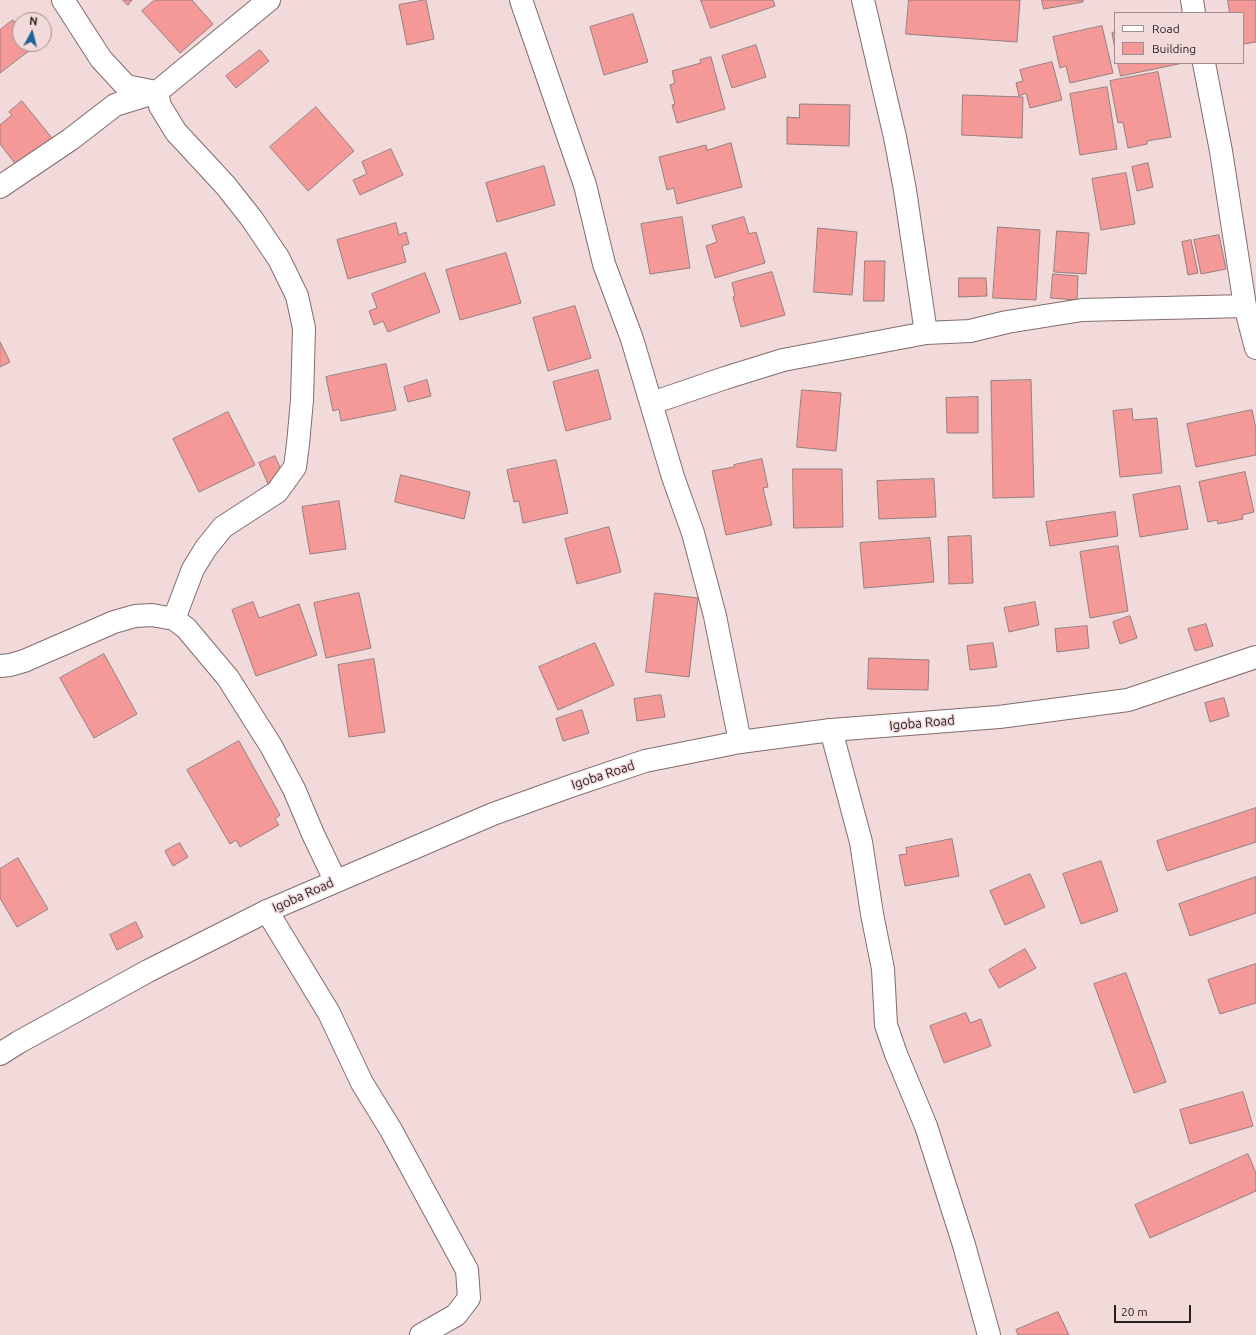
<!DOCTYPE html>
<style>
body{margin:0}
#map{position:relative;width:1256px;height:1335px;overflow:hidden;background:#f1dad9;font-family:Ubuntu,sans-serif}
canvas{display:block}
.legend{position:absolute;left:1114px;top:12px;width:130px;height:52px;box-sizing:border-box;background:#f1dad9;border:1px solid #a08f8e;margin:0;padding:5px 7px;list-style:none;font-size:12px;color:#261e1d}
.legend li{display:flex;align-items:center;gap:8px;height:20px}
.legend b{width:20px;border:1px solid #a08f8e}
.north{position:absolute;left:12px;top:12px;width:40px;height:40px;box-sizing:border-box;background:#f1dad9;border:1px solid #a08f8e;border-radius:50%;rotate:7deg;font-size:11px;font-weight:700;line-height:16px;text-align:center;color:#261e1d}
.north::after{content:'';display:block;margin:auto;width:14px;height:18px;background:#1d6296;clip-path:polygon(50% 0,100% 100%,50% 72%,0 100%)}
.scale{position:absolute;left:1114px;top:1305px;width:77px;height:18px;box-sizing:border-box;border:2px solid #261e1d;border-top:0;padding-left:5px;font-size:12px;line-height:14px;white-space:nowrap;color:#261e1d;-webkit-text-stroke:3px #f1dad9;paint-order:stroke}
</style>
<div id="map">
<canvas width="1256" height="1335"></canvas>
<ul class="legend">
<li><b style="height:5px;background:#fff"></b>Road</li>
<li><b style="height:11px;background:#f59898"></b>Building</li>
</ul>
<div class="north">N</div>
<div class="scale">20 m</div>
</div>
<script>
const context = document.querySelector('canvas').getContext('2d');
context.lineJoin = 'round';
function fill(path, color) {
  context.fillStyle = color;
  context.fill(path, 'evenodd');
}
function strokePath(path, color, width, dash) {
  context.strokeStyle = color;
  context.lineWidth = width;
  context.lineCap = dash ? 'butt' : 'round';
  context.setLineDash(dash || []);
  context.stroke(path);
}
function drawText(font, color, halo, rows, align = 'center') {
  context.font = font + ' Ubuntu,sans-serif';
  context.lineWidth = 3;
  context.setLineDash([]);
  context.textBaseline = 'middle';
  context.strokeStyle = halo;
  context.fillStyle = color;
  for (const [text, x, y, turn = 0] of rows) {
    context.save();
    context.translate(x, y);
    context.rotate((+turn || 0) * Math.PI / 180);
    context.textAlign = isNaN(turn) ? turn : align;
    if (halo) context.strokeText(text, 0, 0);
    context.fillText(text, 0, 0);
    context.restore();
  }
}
const building = new Path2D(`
 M 123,0 L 132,0 L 128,5 Z
 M 155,0 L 192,0 L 213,24 L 180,53 L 142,11 Z
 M 426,0 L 434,39 L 407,45 L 399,5 Z
 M 701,0 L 773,0 L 775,6 L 711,28 Z
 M 909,0 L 1020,0 L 1017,42 L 906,34 Z
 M 1042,0 L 1083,0 L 1083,2 L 1044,9 Z
 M 1228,0 L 1256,0 L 1256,42 L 1243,44 L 1243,13 L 1230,13 Z
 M 633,14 L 648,62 L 604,75 L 590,27 Z
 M 13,20 L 20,29 L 20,44 L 32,44 L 34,47 L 0,73 L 0,30 Z
 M 1102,26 L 1113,73 L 1070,83 L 1066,66 L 1060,68 L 1053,37 Z
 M 1115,32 L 1115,49 L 1112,33 Z
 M 756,45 L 766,77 L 732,88 L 722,56 Z
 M 260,50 L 269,61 L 236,88 L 226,76 Z
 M 711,57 L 725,109 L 677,123 L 672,105 L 675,104 L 670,85 L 675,83 L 672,71 L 701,63 L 700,60 Z
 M 1052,62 L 1062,100 L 1030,108 L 1026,93 L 1019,96 L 1016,83 L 1023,81 L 1020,70 Z
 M 1118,63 L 1183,63 L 1121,76 Z
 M 1158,72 L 1171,137 L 1147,141 L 1147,144 L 1128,148 L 1123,122 L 1118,123 L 1110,81 Z
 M 1107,87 L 1117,149 L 1080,155 L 1070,94 Z
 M 963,95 L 1023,97 L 1022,138 L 962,135 Z
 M 22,101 L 56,143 L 21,171 L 0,144 L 0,125 L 12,115 L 9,112 Z
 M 800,104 L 850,105 L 849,146 L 787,144 L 787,117 L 799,118 Z
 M 316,107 L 354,151 L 308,191 L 270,147 Z
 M 731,143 L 742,187 L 677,204 L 674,188 L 667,190 L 659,157 L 706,145 L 707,150 Z
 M 391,149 L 403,175 L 360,195 L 353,180 L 367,174 L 362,162 Z
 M 1148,163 L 1153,187 L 1137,191 L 1132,167 Z
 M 544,166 L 555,205 L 497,222 L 486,183 Z
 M 1126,173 L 1135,224 L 1101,230 L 1092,179 Z
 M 682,217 L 690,268 L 650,274 L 641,224 Z
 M 744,217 L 749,234 L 756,232 L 765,263 L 715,278 L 706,246 L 717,242 L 712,226 Z
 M 396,223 L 399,235 L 406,232 L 409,244 L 402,246 L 406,262 L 348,279 L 337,240 Z
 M 998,227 L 1040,230 L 1036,300 L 993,298 Z
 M 818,228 L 857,232 L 852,295 L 814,292 Z
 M 1057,231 L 1089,233 L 1086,274 L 1054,272 Z
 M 1219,235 L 1226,269 L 1201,274 L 1194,240 Z
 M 1191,240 L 1198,273 L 1188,275 L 1182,242 Z
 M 506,253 L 521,303 L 460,320 L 446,270 Z
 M 865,261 L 885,261 L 884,301 L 864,301 Z
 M 772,272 L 785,315 L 741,327 L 733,297 L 735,296 L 732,283 Z
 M 425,273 L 440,312 L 388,332 L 383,321 L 374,325 L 369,311 L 377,308 L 372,294 Z
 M 1053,274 L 1078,276 L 1077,300 L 1051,298 Z
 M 959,278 L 986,278 L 987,296 L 959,297 Z
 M 575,306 L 591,358 L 548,371 L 533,318 Z
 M 0,342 L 10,362 L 0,367 Z
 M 386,364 L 396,410 L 341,421 L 339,409 L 333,411 L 326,377 Z
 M 598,370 L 611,419 L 566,431 L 553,382 Z
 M 427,380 L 431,396 L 408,402 L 404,387 Z
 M 1031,380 L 1034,497 L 993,498 L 991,381 Z
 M 802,390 L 841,393 L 836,451 L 797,447 Z
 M 978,397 L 978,433 L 947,433 L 946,398 Z
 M 1132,409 L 1133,420 L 1157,418 L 1162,473 L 1120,477 L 1113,411 Z
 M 1252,410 L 1256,429 L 1256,455 L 1196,467 L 1187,424 Z
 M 228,412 L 255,465 L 199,492 L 173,439 Z
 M 275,456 L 285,479 L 269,486 L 259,463 Z
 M 762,459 L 768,487 L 763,488 L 772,525 L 726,535 L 712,471 L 734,467 L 734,465 Z
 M 556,460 L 568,513 L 523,523 L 519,501 L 514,502 L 507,470 Z
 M 793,469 L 842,469 L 843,527 L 794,528 Z
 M 1245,472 L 1254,512 L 1242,515 L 1243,519 L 1218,524 L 1217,520 L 1208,522 L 1199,482 Z
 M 401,475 L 470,492 L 464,519 L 395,502 Z
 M 934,479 L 936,517 L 879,519 L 877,481 Z
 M 1180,486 L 1188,529 L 1140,537 L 1133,495 Z
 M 339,501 L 346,549 L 310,554 L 302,507 Z
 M 1115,512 L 1118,536 L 1050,546 L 1046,522 Z
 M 609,527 L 621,572 L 577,584 L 565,539 Z
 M 971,536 L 973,583 L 949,584 L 948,537 Z
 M 930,538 L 934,582 L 864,588 L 860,543 Z
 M 1118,546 L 1128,611 L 1090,618 L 1080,552 Z
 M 359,593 L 371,648 L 326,658 L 314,603 Z
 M 655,593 L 698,598 L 689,677 L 646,672 Z
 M 253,602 L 259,618 L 299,604 L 317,655 L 256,676 L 232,610 Z
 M 1035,602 L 1039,625 L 1009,632 L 1004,608 Z
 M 1130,616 L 1137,638 L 1120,644 L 1113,622 Z
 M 1206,624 L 1213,646 L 1195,651 L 1188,629 Z
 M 1087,626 L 1089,648 L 1057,652 L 1055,629 Z
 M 595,643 L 614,685 L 558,710 L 539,667 Z
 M 993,643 L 997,667 L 970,670 L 967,646 Z
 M 104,654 L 137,714 L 94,738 L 60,678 Z
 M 869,658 L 929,660 L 928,690 L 868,689 Z
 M 374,659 L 385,732 L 349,737 L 338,665 Z
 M 661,695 L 665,717 L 637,721 L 634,699 Z
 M 1224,698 L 1229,716 L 1210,722 L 1205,703 Z
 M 582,710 L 589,733 L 563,741 L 556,719 Z
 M 239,741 L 280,815 L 275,819 L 279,825 L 240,847 L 236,840 L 230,844 L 187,770 Z
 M 1256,808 L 1256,842 L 1167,871 L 1157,841 Z
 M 952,839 L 959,876 L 905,886 L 899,855 L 907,854 L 906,848 Z
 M 180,843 L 188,857 L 173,866 L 165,851 Z
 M 18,858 L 48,909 L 17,927 L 0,898 L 0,869 Z
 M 1101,861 L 1118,911 L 1081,924 L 1063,874 Z
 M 1030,874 L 1045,907 L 1005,925 L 990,891 Z
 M 1256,877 L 1256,913 L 1190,936 L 1179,904 Z
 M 136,922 L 143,937 L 117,950 L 110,935 Z
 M 1025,949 L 1036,968 L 999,988 L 989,970 Z
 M 1256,964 L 1256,1003 L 1220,1014 L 1208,980 Z
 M 1126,973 L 1166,1082 L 1134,1093 L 1094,984 Z
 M 966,1013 L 970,1023 L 981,1019 L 991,1046 L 944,1063 L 930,1026 Z
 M 1243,1092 L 1253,1126 L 1190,1144 L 1180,1110 Z
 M 1248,1154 L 1256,1173 L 1256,1191 L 1150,1238 L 1135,1205 Z
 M 1058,1312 L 1069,1335 L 1018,1335 L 1016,1330 Z`);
fill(building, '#f59898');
strokePath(building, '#947f7f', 1);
const minor = new Path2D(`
 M 63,0 L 101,59 L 126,86 L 156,92
 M 521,0 L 585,185 L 604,264 L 632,339 L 673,477 L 693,533 L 715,616 L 740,742
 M 863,0 L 895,137 L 905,190 L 926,333
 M 1192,0 L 1194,13
 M 1204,63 L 1221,151 L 1245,306 L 1256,348
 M 157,92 L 160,106 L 176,132 L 226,186 L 252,219 L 279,259 L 297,296 L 304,328 L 302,400 L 298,444 L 295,467 L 277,492 L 223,527 L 206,548 L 193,569 L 174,619
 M 0,187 L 71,139 L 115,105 L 157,92 L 269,0
 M 652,403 L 725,378 L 783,360 L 926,333 L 970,331 L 1007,322 L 1082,310 L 1245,306
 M 0,666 L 10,665 L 24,661 L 114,622 L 135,616 L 152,615 L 174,619 L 186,628 L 228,678 L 271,746 L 294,789 L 313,834 L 335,880
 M 831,730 L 861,842 L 872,914 L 883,969 L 886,1025 L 896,1054 L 926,1126 L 964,1245 L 989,1335
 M 267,911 L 329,1013 L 362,1083 L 391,1130 L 467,1270 L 469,1298 L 456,1315 L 421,1335`);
const tertiary = new Path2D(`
 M 0,1054 L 19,1042 L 148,971 L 267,911 L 493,814 L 571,786 L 645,761 L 740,742 L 831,730 L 999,717 L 1128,700 L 1256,657`);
strokePath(minor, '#816d6d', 24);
strokePath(tertiary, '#816d6d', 24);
strokePath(minor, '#fff', 22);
strokePath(tertiary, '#fff', 22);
drawText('13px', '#261e1d', '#f1dad9', [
 ["Igoba Road",922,723,-5],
 ["Igoba Road",603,775,-18],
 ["Igoba Road",303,895,-24]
]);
</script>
